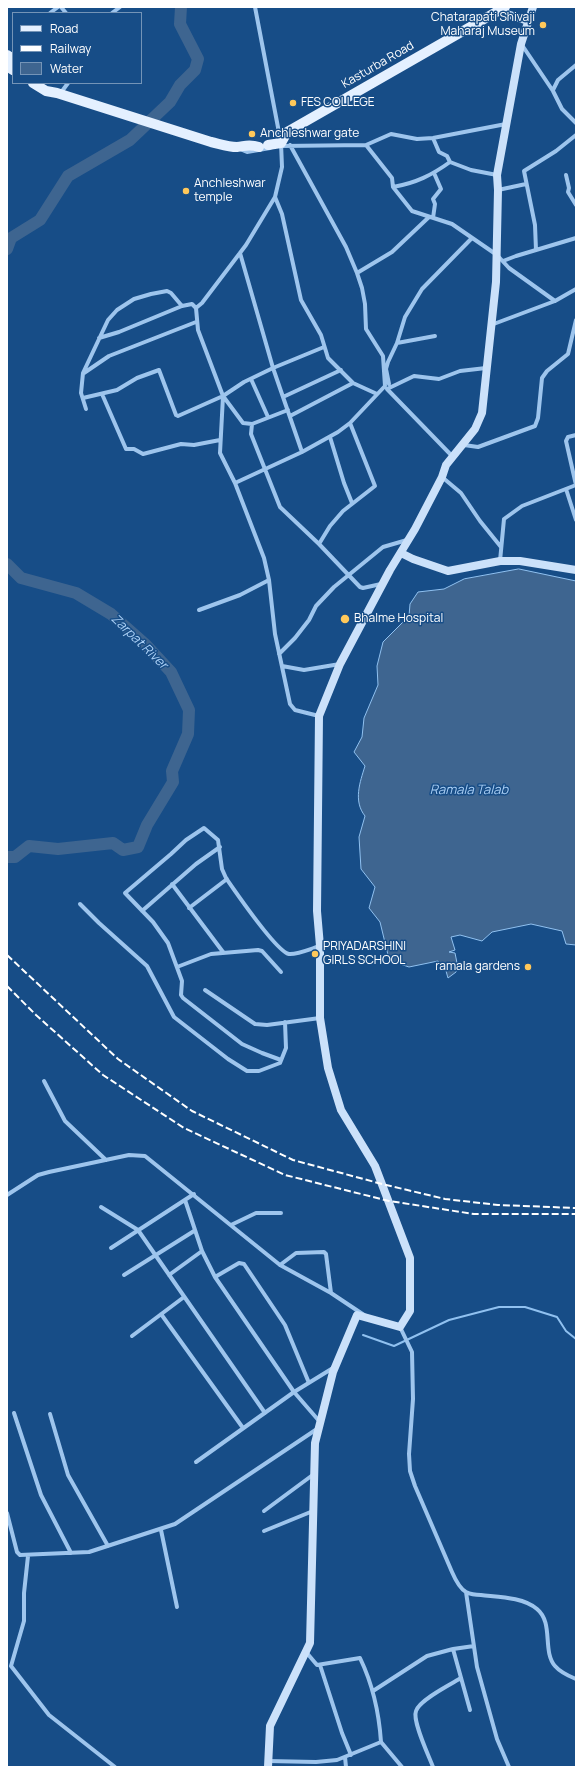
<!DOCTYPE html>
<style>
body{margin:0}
#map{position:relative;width:583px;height:1774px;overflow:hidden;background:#174d87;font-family:Manrope,sans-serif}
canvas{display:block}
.frame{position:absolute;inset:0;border:8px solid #fff;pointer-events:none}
.legend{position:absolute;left:12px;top:12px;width:130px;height:72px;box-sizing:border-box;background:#174d87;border:1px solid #7494b7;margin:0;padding:5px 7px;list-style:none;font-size:12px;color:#fff}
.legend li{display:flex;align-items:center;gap:8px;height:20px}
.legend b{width:20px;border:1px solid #7494b7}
</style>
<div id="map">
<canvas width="583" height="1774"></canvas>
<div class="frame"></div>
<ul class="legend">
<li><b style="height:5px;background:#e4f0ff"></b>Road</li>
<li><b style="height:5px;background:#fff"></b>Railway</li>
<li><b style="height:11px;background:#3e6590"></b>Water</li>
</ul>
</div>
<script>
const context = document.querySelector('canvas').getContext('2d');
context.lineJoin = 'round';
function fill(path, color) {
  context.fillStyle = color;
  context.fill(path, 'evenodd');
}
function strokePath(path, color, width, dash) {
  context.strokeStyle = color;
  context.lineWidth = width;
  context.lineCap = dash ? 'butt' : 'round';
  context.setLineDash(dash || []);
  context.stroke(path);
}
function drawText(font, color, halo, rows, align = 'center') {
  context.font = font + ' Manrope,sans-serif';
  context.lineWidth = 3;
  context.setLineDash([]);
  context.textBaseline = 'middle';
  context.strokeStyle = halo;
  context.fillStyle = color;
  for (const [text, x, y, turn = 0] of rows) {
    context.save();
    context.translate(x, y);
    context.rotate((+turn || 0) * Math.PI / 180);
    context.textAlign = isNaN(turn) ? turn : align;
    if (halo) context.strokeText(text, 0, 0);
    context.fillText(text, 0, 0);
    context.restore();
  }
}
const water = new Path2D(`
 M 519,569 L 576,581 L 576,945 L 566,944 L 562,931 L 531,924 L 492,932 L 482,941 L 460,935 L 451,937 L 455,950 L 449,952 L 455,953 L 457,963 L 456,972 L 448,978 L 446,971 L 438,961 L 409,967 L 394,962 L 388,955 L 380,922 L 369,908 L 375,887 L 361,869 L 359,837 L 365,816 C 353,801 360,782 365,766 L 354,752 L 362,737 L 364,718 L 378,685 L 377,666 L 383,642 L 409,616 L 410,604 L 418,592 L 444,589 L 464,579 Z`);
fill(water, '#3e6590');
strokePath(water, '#90c1f0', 1);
strokePath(new Path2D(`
 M 363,1335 L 394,1346 L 449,1320 L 499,1307 L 525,1307 L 557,1317 L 566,1331 L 576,1339`), '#90c1f0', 2);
strokePath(new Path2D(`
 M 7,249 L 11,238 L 40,220 L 68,176 L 130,140 L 170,102 L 180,85 L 195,70 L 198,59 L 180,24 L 181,7
 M 7,564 L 21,578 L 76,593 L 111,614 L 146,645 L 171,672 L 189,710 L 188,734 L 172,771 L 173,782 L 147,825 L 138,847 L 123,850 L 113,843 L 58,849 L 29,846 L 15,857 L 7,857`), '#3e6590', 12);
strokePath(new Path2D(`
 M 61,7 L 66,13
 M 255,7 L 281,143 L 282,167 L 275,197 L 246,245 L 202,303 L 196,308 L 198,330 L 223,396 L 243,423 L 252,424 L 251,434 L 280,507 L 319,544 L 360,587 L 363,588 L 381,584
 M 50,13 L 58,7
 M 112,13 L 120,7
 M 522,45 L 553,91 L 562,109 L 576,123
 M 553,90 L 558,80 L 576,65
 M 60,94 L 68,83
 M 433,138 L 439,152 L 447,156 L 450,162 L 471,170 L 497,175
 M 366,145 L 391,134 L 417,139 L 433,138 L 506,124
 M 281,146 L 366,145 L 392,178 L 393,187 L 412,211 L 452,224 L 497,255 L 509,268 L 555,301
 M 240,149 L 247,152 L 270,148
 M 566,175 L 569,188 L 568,192 L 576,205
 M 393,187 C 416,183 432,175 450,162
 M 498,190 L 526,184
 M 275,197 L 282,214 L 301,300 L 321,335 L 328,358 L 353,383 L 377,394
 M 433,218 L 435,204 L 433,199 L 441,189 L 434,173
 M 536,250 L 535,225 L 524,171 L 556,151 L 576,135
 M 240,253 L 273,368 L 302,452
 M 503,261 L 516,256 L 576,238
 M 357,273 L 392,252 L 429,217
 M 491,325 L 555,301 L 576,289
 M 99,338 L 119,332 L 182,306
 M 397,343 L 435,336
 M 84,373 L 109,356 L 196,322
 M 251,379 L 268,417
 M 389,384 L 386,369 L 388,362 L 397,343 L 405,317 L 422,289 L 471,239
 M 387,389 L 414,376 L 439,379 L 460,371 L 486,368
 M 387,389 L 453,457
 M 102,394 L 126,449 L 134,449 L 143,454 L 181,444 L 194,445 L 220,440
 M 223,396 L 220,453 L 235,483 L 302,452 L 338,432 L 350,423 L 385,386 L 383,356 L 366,329 L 365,304 L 362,288 L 357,273 L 346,247 L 290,145
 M 283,397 L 341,370
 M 83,398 L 117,390 L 137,378 L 159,370 L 176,415 L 178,416 L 223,396 L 244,382 L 273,368 L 324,347
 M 86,409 L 81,393 L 83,373 L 108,320 L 117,310 L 134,299 L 151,294 L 167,291 L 171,293 L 182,306 L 192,304 L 196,308
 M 290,416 L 353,383
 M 252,424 L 288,410
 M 330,437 L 344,483 L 352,503
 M 464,445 L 478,447 L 535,426 L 538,418 L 542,378 L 547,371 L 568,354 L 576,320
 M 442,477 L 461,493 L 480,521 L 501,547
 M 235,483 L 264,558 L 269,580 L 275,634 L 290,704 L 295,710 L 319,716
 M 566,489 L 576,520
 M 319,544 L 330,526 L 343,511 L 375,486 L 350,423
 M 500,561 L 504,519 L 522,506 L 576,485 L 566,441 L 568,437 L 576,435
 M 199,610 L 240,595 L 269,580
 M 279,654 L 295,638 L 309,620 L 316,606 L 334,587 L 383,547 L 407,540
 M 282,666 L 304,670 L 340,664
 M 172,884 L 223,952
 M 80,904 L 99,923 L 147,966 L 174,1017 L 228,1059 L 247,1071 L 259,1071 L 280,1063 L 286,1048 L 285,1022
 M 189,908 L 227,879
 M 142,911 L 196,864 L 220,847
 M 177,967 L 211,954 L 258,950 L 262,951 L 281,972
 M 205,990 L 255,1024 L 267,1025 L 320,1018
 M 281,1060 L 262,1053 L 242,1044 L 183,998 L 181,995 L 182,981 L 168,943 L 153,922 L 125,893 L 171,854 L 186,840 L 204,828 L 218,840 L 222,869 L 226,878 C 235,891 276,951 289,954 C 296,955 313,948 320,946
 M 44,1081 L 65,1121 L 106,1160
 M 7,1195 L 38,1175 L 49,1172 L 129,1155 L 145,1156 L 280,1265 L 331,1293 L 364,1315
 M 185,1200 L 202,1251 L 215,1277 L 294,1392 L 320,1422
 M 101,1207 L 138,1230 L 265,1413
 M 231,1225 L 256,1213 L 281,1213
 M 111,1248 L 194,1194
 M 280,1265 L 296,1253 L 324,1252 L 326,1254 L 331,1293
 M 124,1275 L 194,1231
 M 169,1275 L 202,1251
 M 215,1277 L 239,1263 L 244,1264 L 285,1325 L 309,1383
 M 161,1314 L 243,1428
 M 400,1327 L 412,1352 L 413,1399 L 409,1454 L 410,1471 L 415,1486 L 452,1572 C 455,1579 459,1588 466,1592 C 470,1594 477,1595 481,1595 C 498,1597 523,1597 537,1609 C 554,1623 542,1651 555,1666 C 561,1673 569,1676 576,1679
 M 132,1336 L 184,1297
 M 14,1413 L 41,1495 L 71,1553
 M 50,1414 L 68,1475 L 108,1546
 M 196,1462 L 294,1392 L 333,1368
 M 264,1511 L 314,1474
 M 7,1513 L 17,1552 L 20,1555 L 89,1552 L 175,1524 L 317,1429
 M 161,1530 L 177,1607
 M 264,1531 L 313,1511
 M 28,1556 L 24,1593 L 24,1621 L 11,1666 L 49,1715 L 115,1767
 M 466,1592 L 477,1667 L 497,1739 L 509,1767
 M 453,1649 L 470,1710
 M 320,1665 L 342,1733 L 351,1755
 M 373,1691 L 427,1656 L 453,1649 L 474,1646
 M 381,1742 L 402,1767
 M 345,1757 L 346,1767
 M 268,1761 L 316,1762 L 337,1760 L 381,1742 C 379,1712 373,1685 360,1658 L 317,1665 L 306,1652
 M 433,1767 C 429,1756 412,1721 416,1711 C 419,1700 451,1684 461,1678`), '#9ec5ed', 4);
strokePath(new Path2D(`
 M 498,11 L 528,21
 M 401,553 L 413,559 L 448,571 L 500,561 L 520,561 L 576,570
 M 268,1767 L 270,1726 L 310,1643 L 315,1443 L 333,1372 L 357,1315 L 400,1327 L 410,1311 L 410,1258 L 375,1166 L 341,1110 L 328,1068 L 320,1018 L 320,946 L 317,911 L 319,716 L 340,664 L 390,570 L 415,529 L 442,477 L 446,465 L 475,429 L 482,413 L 496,282 L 498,190 L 497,175 L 521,44 L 533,7`), '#cbe1fa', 8);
strokePath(new Path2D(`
 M 7,55 L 13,59
 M 7,66 L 13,70
 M 33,83 L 46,91 L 57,93 L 211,142 C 220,144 228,147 237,147 C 246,146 249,144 259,147
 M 268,145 L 281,143 L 287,132 L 505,7`), '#e4f0ff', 10);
strokePath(new Path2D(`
 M 7,955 L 118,1059 L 192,1111 L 293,1160 L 382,1184 L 445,1199 L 498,1205 L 576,1208
 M 7,986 L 36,1015 L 103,1075 L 184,1128 L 285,1175 L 389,1201 L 474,1214 L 576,1214`), '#fff', 2, [7, 3]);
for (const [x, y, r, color] of [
 [543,25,4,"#ffc85a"],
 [293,103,4,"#ffc85a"],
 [252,134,4,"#ffc85a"],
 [186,191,4,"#ffc85a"],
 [345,619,5,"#ffc85a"],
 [315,954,4,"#ffc85a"],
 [528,967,4,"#ffc85a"]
]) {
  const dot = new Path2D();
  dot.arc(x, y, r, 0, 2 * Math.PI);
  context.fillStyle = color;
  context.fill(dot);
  strokePath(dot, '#174d87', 1.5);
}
drawText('12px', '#fff', '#174d87', [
 ["Chatarapati Shivaji",535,18,"right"],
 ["Maharaj Museum",535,32,"right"],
 ["FES COLLEGE",301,103],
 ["Anchleshwar gate",260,134],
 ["Anchleshwar",194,184],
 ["temple",194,198],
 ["Bhalme Hospital",354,619],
 ["PRIYADARSHINI",323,947],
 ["GIRLS SCHOOL",323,961],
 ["ramala gardens",520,967,"right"]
], 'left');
drawText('12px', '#fff', '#174d87', [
 ["Kasturba Road",378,65,-30]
]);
drawText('italic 13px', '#aacff5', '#174d87', [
 ["Zarpat River",139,642,44],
 ["Ramala Talab",469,790]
]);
</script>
